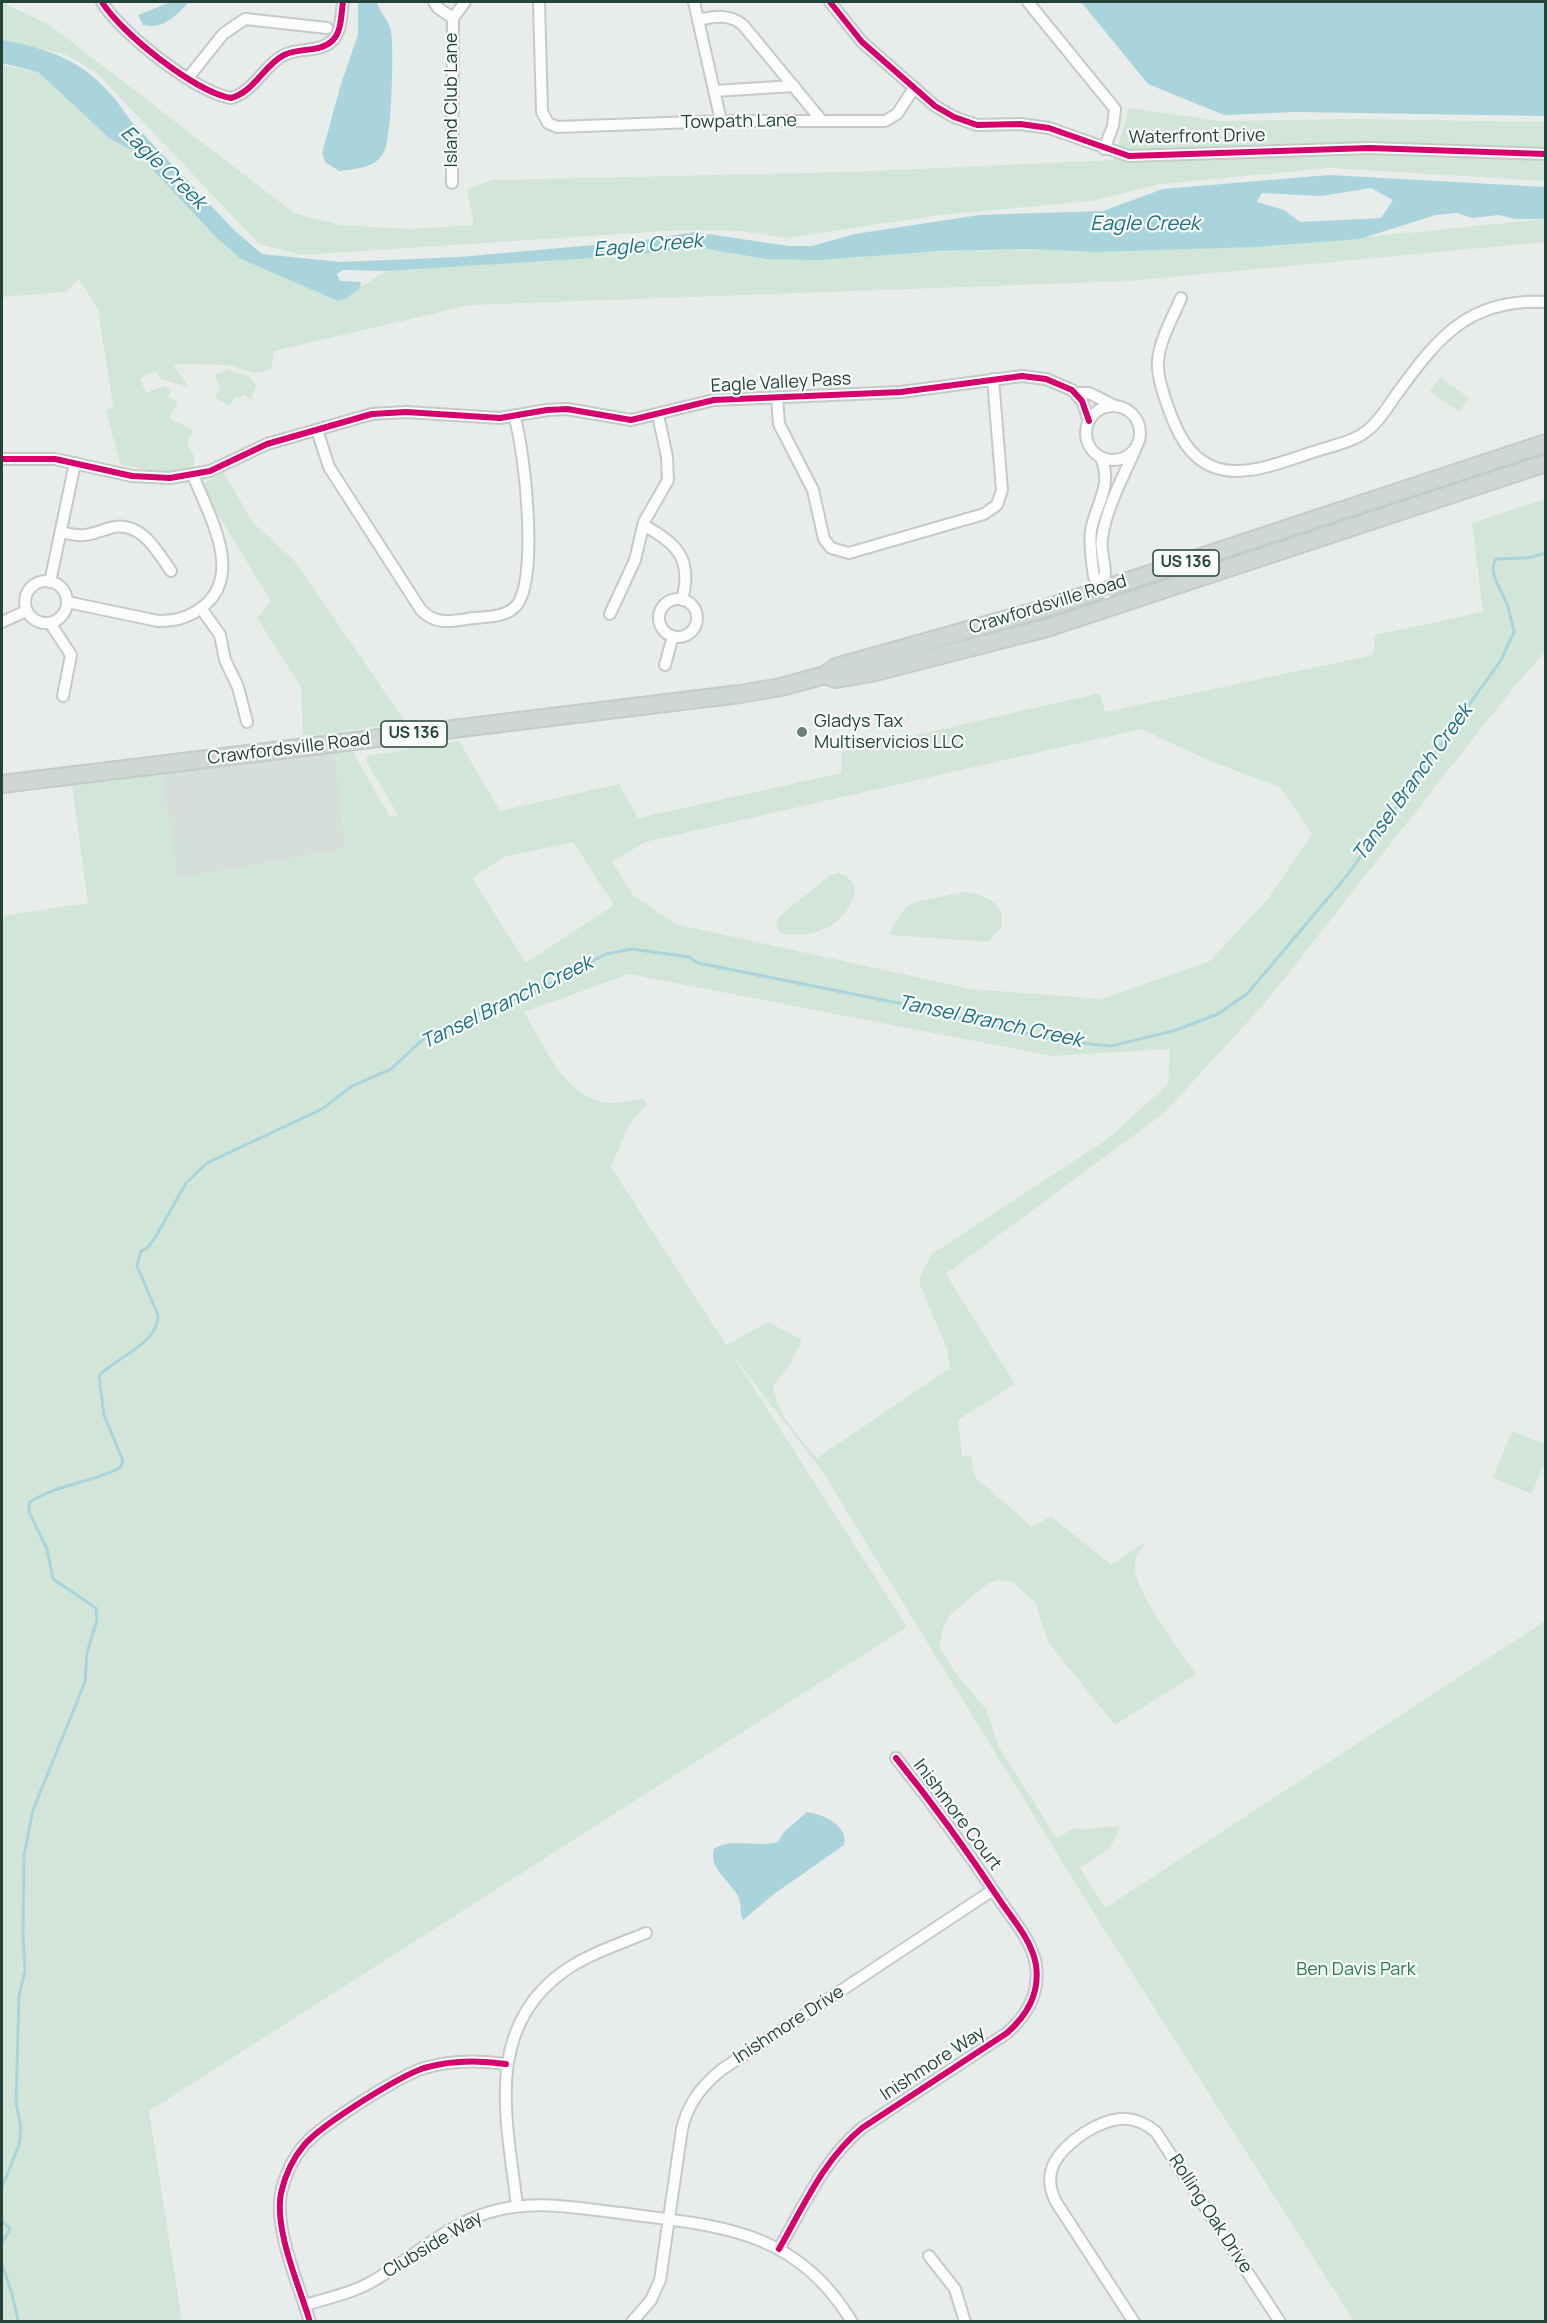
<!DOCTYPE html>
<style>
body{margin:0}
#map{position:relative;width:1547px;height:2323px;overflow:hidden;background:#e8edeb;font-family:Manrope,sans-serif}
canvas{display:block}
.frame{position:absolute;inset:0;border:3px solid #24423a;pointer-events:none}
</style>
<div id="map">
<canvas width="1547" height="2323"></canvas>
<div class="frame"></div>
</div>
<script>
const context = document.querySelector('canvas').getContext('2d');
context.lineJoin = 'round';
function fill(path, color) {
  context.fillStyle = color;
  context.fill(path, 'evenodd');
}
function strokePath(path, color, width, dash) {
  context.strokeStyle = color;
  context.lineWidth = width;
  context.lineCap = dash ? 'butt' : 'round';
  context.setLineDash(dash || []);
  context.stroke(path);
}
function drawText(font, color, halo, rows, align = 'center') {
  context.font = font + ' Manrope,sans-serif';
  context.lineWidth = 4.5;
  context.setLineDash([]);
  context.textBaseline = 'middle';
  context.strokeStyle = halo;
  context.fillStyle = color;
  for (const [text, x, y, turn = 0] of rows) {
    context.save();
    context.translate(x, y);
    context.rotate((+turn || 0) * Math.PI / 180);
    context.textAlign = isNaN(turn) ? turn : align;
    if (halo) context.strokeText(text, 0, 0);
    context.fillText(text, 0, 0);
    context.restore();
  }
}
fill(new Path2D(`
 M 334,746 L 346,849 L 177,879 L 161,768 Z`), '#d6dedb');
fill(new Path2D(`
 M 2,2 L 51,26 L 294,213 L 340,225 L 409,229 L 474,225 L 467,189 L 493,180 L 849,172 L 1114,160 L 1129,108 L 1220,121 L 1356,119 L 1545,122 L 1545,181 L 1331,168 L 1160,184 L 1091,201 L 939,215 L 787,238 L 743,231 L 682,230 L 302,255 L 259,244 L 95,71 L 64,54 L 2,40 Z
 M 2,65 L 38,72 L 109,138 L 138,154 L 241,259 L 338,301 L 386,271 L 701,248 L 766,259 L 856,258 L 889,253 L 1046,249 L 1095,252 L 1278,246 L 1545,219 L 1545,242 L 1129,281 L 470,305 L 274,351 L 271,370 L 255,373 L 227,365 L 173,364 L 187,384 L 185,386 L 161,379 L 156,371 L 140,378 L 146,393 L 164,386 L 172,390 L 168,396 L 178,402 L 169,418 L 193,430 L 187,446 C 193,452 197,458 193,467 C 170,476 142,470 120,464 L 106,410 L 113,407 L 98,309 L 79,279 L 66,292 L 2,297 Z
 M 229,369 L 232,372 L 250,377 L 256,386 L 251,399 L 243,395 L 239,398 L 235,396 L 230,406 L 215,398 L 220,389 L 215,375 Z
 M 1440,377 L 1469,398 L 1459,412 L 1430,391 Z
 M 224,473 L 253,523 L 294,560 L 406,723 L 303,736 L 301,687 L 257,618 L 271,601 L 200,485 Z
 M 1545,499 L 1545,652 L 1513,688 L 1265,1003 L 1163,1114 L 946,1274 L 1015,1384 L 958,1420 L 962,1456 L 971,1457 L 975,1477 L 1032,1527 L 1051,1516 L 1111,1565 L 1145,1542 C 1142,1548 1135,1557 1135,1563 C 1132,1589 1181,1651 1196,1674 L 1115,1725 L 1048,1642 L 1035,1602 L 1012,1582 L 998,1580 L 987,1584 L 951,1614 L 944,1624 L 939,1647 L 957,1675 L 986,1709 L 999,1747 L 1057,1839 L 1073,1828 C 1090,1833 1103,1823 1120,1828 L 1110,1848 L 1080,1868 L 1105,1908 L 1545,1621 L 1545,2321 L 1354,2321 L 1095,1915 L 822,1471 L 732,1354 L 907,1627 L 149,2111 L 182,2321 L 2,2321 L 2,916 L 88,903 L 71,778 L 161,768 L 178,879 L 346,849 L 334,746 L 348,743 L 390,817 L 398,815 L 367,763 L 367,756 L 459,741 L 500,811 L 619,784 L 638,818 L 841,773 L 842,752 L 1100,693 L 1105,712 L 1373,655 L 1375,635 L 1483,612 L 1472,523 ZM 1141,729 L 1210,761 L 1280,787 L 1312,834 L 1267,900 L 1210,961 L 1102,999 L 970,989 L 675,924 L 633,895 L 612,862 L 645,842 ZM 573,842 L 614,905 L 526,963 L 472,878 L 504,857 ZM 629,974 L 1052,1056 L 1170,1049 L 1168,1084 L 1109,1138 L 932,1254 L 920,1276 L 920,1285 L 947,1349 L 950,1368 L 817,1458 C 798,1436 777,1415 773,1385 L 788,1368 L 802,1340 L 768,1322 L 726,1345 L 611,1167 L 630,1123 L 647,1104 L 643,1099 C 633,1100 620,1104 610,1103 C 564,1099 545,1046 524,1012 Z
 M 838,873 L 846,875 L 855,886 C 853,924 811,942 778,932 L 776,922 L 782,914 L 829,876 Z
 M 964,892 C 983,895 1006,901 1002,926 L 989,942 L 891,935 L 889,933 L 906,907 L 915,902 Z
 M 1512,1431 L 1545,1444 L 1545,1460 L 1532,1494 L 1493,1478 Z`), '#d1e6d8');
fill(new Path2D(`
 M 171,2 L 189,2 C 175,16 164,30 143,25 L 138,15 Z
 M 358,2 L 377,2 C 379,12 389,20 391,31 C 394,48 392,138 384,152 C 376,168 356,169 339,171 L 325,162 L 322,153 L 341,84 L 358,35 Z
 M 1081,2 L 1545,2 L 1545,116 L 1296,112 L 1224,115 L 1148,84 Z
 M 2,40 C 60,50 97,68 130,120 L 235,231 L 262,254 L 341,262 L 459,257 L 639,241 L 694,232 L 789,246 L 812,246 L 855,234 L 979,215 L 1103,211 L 1163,189 L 1329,175 L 1545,187 L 1545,219 L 1515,219 L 1499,215 L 1472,218 L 1457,213 L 1436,215 L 1359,239 L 1258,247 L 1095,252 L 1032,249 L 940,251 L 819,260 L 766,259 L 701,248 L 623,256 L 386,271 L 343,270 L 337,274 L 340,281 L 361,282 L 360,288 L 347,298 L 338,301 L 241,259 L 216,237 L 138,154 L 109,138 L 38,72 L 2,63 ZM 1371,188 L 1393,200 L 1381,218 L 1300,222 L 1284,210 L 1257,202 L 1262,193 L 1321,196 Z
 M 807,1812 C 822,1814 849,1825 844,1845 L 774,1894 L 743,1920 C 739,1912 742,1904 738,1896 C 730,1881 708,1868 714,1849 C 731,1837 758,1848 778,1842 L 784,1832 Z`), '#a9d4db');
strokePath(new Path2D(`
 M 2,2187 L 19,2145 L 21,2128 L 16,2103 L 19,1996 L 25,1971 L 23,1936 L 24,1855 L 33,1810 L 85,1682 L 87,1653 L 97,1620 L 96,1608 L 53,1579 L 47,1549 L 29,1512 L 29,1503 C 57,1484 90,1483 120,1468 L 123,1461 L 104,1415 L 99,1376 C 116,1357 159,1344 158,1315 L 137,1266 L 141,1251 L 147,1248 L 155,1238 L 186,1183 L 207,1163 L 322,1109 L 352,1086 L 391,1069 L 422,1040 L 512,1000 L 521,999 L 606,954 L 632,949 L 689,957 L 698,963 L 908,1005 L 1058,1041 L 1111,1046 L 1173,1031 L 1218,1014 L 1248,993 L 1349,873 L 1501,660 L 1514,632 C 1512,623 1510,613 1507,604 C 1502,590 1487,573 1496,559 L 1527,558 L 1546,553
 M 2,2221 L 10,2229 L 2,2243
 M 2,2265 C 9,2283 15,2302 18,2322`), '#a9d4db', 3);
const minor = new Path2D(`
 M 102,2 C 121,33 195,92 231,98 C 254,92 264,65 284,55 C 300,47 319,53 332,41 C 342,32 341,14 343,2
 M 434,2 L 438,8 L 453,18
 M 539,2 L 542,112 L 548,123 L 557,127 L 721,121 L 885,121 L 897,114 L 914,88
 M 694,2 L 721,121
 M 830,2 L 862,42 L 935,106 L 954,117 L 977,125 L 1020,124 L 1049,128 L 1129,156 L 1369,148 L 1546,154
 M 1028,2 L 1115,109 L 1113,126 L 1104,149
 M 453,18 L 465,2
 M 698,20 C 715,16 730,14 743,25 L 822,121
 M 188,78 L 223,34 L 245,19 L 327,28
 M 714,91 L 794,86
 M 452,183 L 453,18
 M 1181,298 C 1173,317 1159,341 1158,362 C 1156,379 1172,420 1180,435 C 1211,493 1266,467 1313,452 C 1331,446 1354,442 1368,430 C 1381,420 1389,404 1399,391 C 1439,336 1470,298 1546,302
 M 1077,393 L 1089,393 L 1115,406
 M 777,397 L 779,424 L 813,490 L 824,539 L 831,548 L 849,553 L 984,514 L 997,505 L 1002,490 L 993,379
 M1086 433a27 27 0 1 1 54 0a27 27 0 1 1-54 0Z
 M 317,430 L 329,467 L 421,610 C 436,626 454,621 473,618 C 487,617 506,617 516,606 C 539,581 525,449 514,416
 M 1101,458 C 1113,486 1096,504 1091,530 C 1089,546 1092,562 1094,577 L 1103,583 L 1106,593
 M 2,459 L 55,459 L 132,476 L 170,478 L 210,471 L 267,444 L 372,414 L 406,412 L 500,418 L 547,410 L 567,409 L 631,420 L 714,400 L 901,392 L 1022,376 L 1046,379 L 1072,390 L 1082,401 L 1089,421
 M 643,525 C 677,543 693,559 682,600
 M 61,532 C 84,538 88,535 110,528 C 140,519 157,551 171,571
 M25 602a21 21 0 1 1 42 0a21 21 0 1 1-42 0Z
 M 50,582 L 75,463
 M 1103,583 C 1109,568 1099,554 1102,538 C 1106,509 1123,477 1135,450
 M659 618a19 19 0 1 1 38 0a19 19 0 1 1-38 0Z
 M 67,602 L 158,621 C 177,621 191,617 205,605 C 244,572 207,512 193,475
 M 201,608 L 220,635 L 225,660 L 238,687 L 247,722
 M 610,614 L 635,560 L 644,522 L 668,480 L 667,457 L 658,415
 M 2,622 L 26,611
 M 50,623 L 71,655 L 63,696
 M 665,665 L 673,636
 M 517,2206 C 507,2120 482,2027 567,1969 C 591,1953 620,1944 646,1933
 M 779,2249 C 803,2207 824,2159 862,2128 L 1007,2033 C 1027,2015 1040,1994 1036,1965 C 1032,1941 1014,1921 1001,1902 C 968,1852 934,1805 896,1758
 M 929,2256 L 955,2289 L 965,2322
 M 305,2305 C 328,2298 353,2293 373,2281 C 411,2259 448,2224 490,2212 C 534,2199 576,2208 620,2213 C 717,2226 796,2228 852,2322
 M 310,2322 C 299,2285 274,2230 281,2193 C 285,2175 293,2158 305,2144 C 324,2123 398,2077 424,2068 C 451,2060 479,2060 506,2064
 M 632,2322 L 651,2300 L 660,2280 L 682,2129 C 688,2103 701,2087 721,2070 L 993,1890
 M 1134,2322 L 1056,2202 C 1040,2171 1059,2150 1084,2133 C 1108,2118 1131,2111 1156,2132 L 1280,2322`);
const primary = new Path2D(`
 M 825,675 L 836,679 L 871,673 L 1047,628 L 1546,463
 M 2,784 L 740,694 L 781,687 L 825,675 L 836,667 L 1043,609 L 1546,443`);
strokePath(minor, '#c5cac8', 14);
strokePath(primary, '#c3ccc9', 20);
strokePath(minor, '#fcfcfc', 10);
strokePath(primary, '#cfd7d5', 16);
strokePath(new Path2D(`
 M 102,2 C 121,33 195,92 231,98 C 254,92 264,65 284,55 C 300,47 319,53 332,41 C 342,32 341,14 343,2
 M 830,2 L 862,42 L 935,106 L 954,117 L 977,125 L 1020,124 L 1049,128 L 1129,156 L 1369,148 L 1546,154
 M 2,459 L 55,459 L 132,476 L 170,478 L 210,471 L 267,444 L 372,414 L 406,412 L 500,418 L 547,410 L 567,409 L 631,420 L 714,400 L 901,392 L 1022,376 L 1046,379 L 1072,390 L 1082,401 L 1089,421
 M 779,2249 C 803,2207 824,2159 862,2128 L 1007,2033 C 1027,2015 1040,1994 1036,1965 C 1032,1941 1014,1921 1001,1902 C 968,1852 934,1805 896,1758
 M 310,2322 C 299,2285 274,2230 281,2193 C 285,2175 293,2158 305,2144 C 324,2123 398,2077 424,2068 C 451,2060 479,2060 506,2064`), '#d6006c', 6);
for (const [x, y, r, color] of [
 [802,732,6,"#697e78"]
]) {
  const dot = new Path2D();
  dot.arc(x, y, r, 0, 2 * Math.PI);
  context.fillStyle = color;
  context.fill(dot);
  strokePath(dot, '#f7fbf9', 2);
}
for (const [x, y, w] of [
 [1186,563,66],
 [414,734,66]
]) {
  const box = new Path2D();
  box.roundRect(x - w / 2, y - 13, w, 26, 4.5);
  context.fillStyle = '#f7fbf9';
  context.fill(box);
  strokePath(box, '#24423a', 1.5);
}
drawText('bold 16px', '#24423a', null, [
 ["US 136",1186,563],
 ["US 136",414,734]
]);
drawText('18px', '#24423a', '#f7fbf9', [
 ["Island Club Lane",452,100,-90],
 ["Towpath Lane",739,122,-1],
 ["Waterfront Drive",1197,137,-1],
 ["Eagle Valley Pass",781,383,-3],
 ["Crawfordsville Road",1048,605,-17],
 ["Crawfordsville Road",289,749,-7],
 ["Inishmore Court",957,1815,53],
 ["Inishmore Drive",789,2025,-33],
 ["Inishmore Way",933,2064,-33],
 ["Rolling Oak Drive",1210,2214,57],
 ["Clubside Way",433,2245,-31]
]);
drawText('18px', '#24423a', '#f7fbf9', [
 ["Gladys Tax",814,722],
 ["Multiservicios LLC",814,743]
], 'left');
drawText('18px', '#2d7a4b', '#f7fbf9', [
 ["Ben Davis Park",1356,1970]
]);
drawText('italic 20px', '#1c6f80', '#f7fbf9', [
 ["Eagle Creek",163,168,44],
 ["Eagle Creek",1145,224],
 ["Eagle Creek",648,246,-5],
 ["Tansel Branch Creek",1413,783,-54],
 ["Tansel Branch Creek",507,1003,-26],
 ["Tansel Branch Creek",990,1022,12]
]);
</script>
